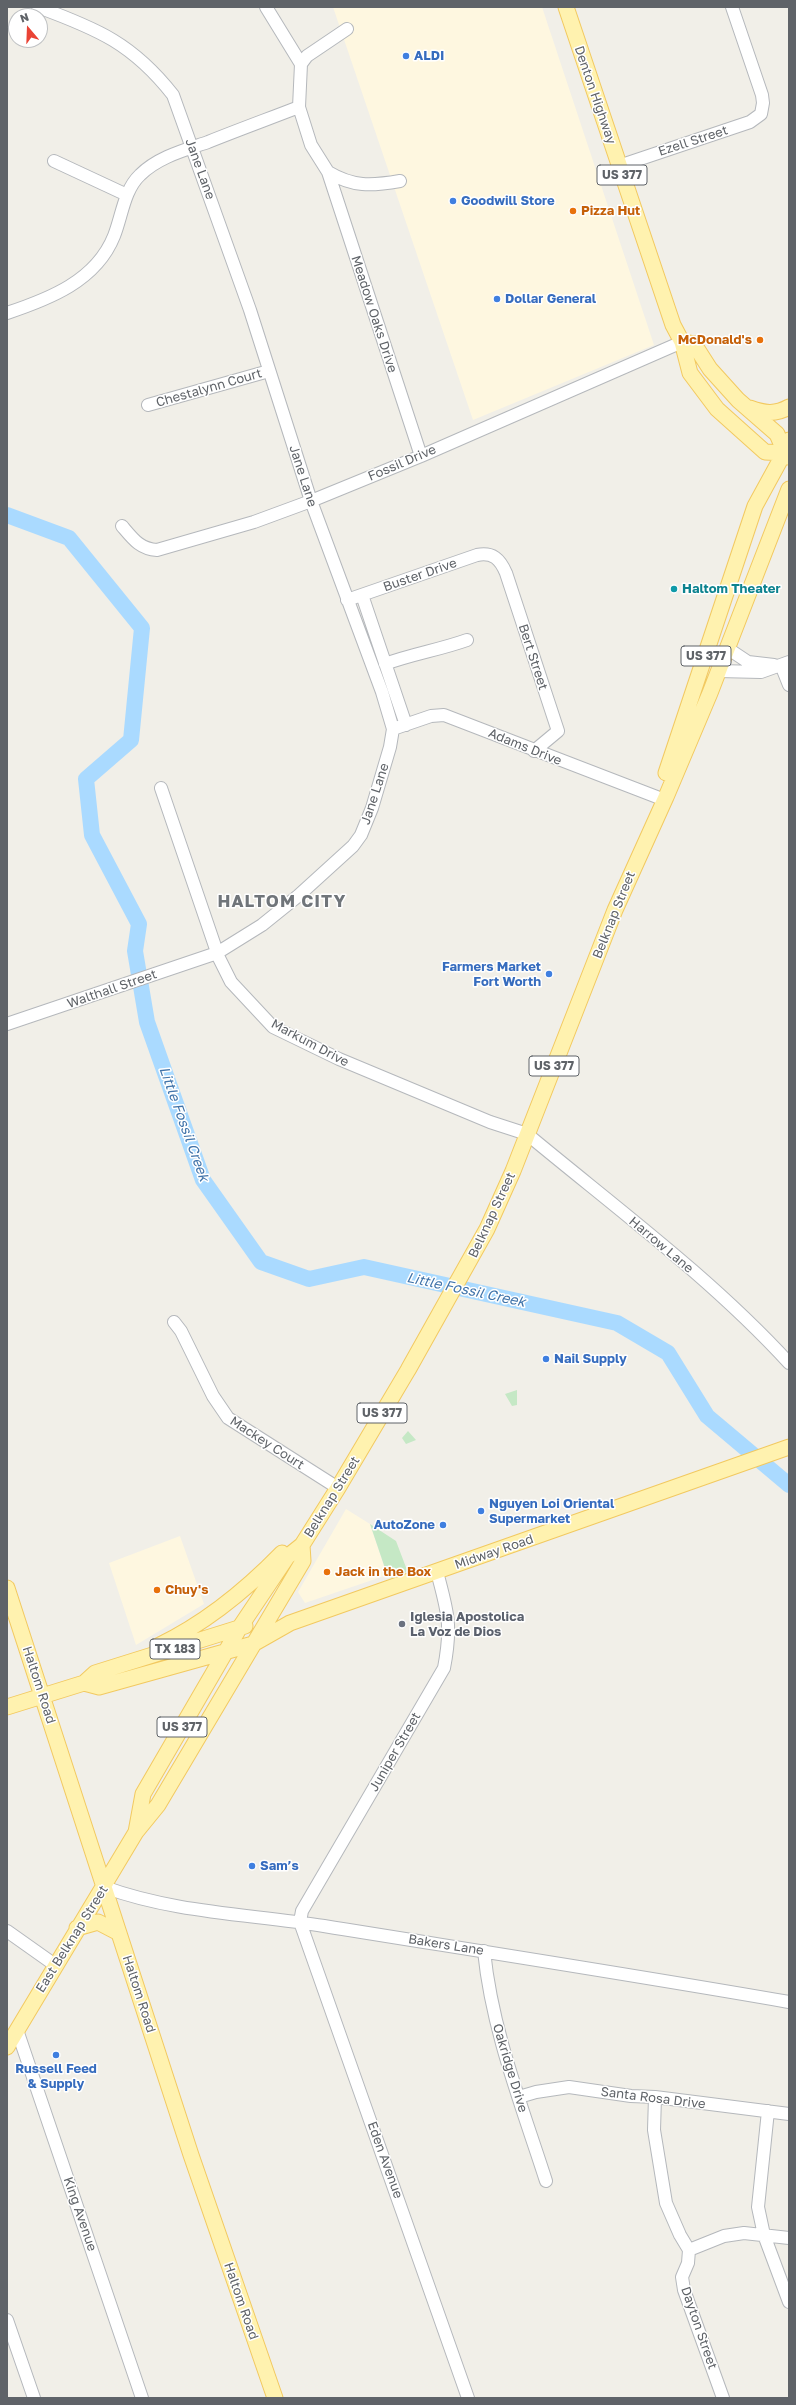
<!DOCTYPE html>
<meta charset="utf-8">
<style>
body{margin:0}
#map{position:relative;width:796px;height:2405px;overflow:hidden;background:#f1efe8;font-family:"Golos Text",sans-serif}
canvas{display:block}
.frame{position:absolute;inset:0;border:8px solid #5f6368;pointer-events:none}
.north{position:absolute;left:8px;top:8px;width:40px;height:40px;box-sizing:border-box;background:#fff;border:1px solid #bfc1c3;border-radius:50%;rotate:341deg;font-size:11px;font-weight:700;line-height:16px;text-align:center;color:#5f6368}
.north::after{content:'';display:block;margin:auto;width:14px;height:18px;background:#ea4335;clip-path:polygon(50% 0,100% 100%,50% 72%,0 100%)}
</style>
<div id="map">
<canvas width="796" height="2405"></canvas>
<div class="frame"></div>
<div class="north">N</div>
</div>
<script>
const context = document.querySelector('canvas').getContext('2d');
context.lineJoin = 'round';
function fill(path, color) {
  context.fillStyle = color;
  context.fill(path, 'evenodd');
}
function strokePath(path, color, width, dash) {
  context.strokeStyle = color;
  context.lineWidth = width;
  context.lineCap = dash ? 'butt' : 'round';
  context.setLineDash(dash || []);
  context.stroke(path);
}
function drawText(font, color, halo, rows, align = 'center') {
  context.font = font + ' "Golos Text",sans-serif';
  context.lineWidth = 3;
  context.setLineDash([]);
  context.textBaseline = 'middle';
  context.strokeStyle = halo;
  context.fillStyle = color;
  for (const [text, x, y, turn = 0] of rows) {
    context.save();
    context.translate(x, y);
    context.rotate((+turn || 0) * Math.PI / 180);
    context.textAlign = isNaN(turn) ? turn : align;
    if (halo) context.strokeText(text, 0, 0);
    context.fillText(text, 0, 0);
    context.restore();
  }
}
fill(new Path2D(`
 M 333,7 L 542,7 L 654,345 L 473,420 Z
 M 346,1509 L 370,1524 L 387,1575 L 305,1603 L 298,1592 Z
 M 180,1536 L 204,1604 L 136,1645 L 109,1563 Z`), '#fef7e0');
fill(new Path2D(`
 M 517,1390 L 517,1405 L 512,1406 L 505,1394 Z
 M 408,1431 L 416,1440 L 406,1444 L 402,1438 Z
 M 370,1524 L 396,1541 L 407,1570 L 405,1573 L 392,1578 L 388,1577 Z`), '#c5e8c5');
strokePath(new Path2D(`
 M 7,515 L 69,538 L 142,628 L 131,740 L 86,779 L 92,835 L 139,924 L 135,951 L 147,1022 L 203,1180 L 261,1262 L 309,1279 L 364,1267 L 617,1323 L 668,1353 L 707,1416 L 789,1485`), '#aadaff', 16);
const minor = new Path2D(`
 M 266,7 L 301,64 L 299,107 L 311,145 L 328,172 L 421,456
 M 301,64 L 307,56 L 347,29
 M 54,161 L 127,195
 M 619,166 L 750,122 L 761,114 L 763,103 L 762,95 L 732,7
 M 328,172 C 353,187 371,186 400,181
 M 7,313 C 49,299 96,281 114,236 C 122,216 124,190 140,175 C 158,157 185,150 208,142 C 238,130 268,119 299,107
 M 148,405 L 269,371
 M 122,526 C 133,539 140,549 157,550 L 254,522 L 311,501 L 421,456 L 682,342
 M 362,595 L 406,725
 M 347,600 L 477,555 C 493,552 500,559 506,573 L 558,731 L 534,751
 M 727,648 L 748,662 L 774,665
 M 385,664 C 412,654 439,650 467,640
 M 781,665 L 789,685
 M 718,671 L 761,672 L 789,662
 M 393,729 L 431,716 L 444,715 L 657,797
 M 161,788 L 219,958 L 231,982 L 273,1027 L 339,1059 L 490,1122 L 527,1134 C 616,1208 711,1278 789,1363
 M 7,1024 L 217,953 L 262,925 L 298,896 L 353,846 L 361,835 L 372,808 L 390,747 L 393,729 L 382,692 L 311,501 L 250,310 L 173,95 C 133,44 98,29 38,7
 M 174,1322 L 181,1331 L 213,1396 L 228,1418 L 338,1488
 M 437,1572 C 448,1612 452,1627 444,1668 L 302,1911 L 300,1922 L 468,2398
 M 104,1887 C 175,1913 250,1914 324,1926 C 479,1951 634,1975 789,2002
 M 7,1931 L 55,1965
 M 484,1951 C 492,2031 522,2106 546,2181
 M 17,2030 L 142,2398
 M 519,2097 L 536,2092 L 569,2087 L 631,2096 L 655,2097 L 789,2114
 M 655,2097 L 654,2130 L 666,2203 L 680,2235 L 689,2250 L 688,2263 L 682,2277 L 684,2290 L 723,2398
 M 768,2111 L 758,2207 L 764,2235 L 789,2302
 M 689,2250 L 724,2236 L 744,2233 L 789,2238
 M 7,2320 L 34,2398`);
const major = new Path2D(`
 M 566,7 L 673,325 L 682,342 L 690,373 L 717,409 L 765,452 L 784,453
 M 682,342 L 694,344 L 710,369 L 738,400 L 777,434 L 787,457
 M 750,408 C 764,413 775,415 789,407
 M 666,773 L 755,506 L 784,453 L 789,440
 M 7,1588 L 191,2155 L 275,2398
 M 158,1646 C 206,1623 245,1591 282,1553
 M 84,1683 L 99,1687 L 253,1644 L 290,1623 L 789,1447
 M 7,1707 L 84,1683 L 95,1673 L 245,1626
 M 136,1832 L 143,1794 L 240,1627 L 287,1557 L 302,1545 L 338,1488 L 408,1370 L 487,1229 L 513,1171 L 615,910 L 666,797 L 710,693 L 789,489
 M 77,1928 L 98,1922 L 119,1933
 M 7,2047 L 136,1832 L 158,1805 L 303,1561 L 302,1545`);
strokePath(minor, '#b5b8bc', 14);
strokePath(major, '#f2c960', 17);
strokePath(minor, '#fff', 12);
strokePath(major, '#fff2af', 15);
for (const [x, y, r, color] of [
 [406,56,4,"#3f7fe0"],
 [453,201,4,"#3f7fe0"],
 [573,211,4,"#e8710a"],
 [497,299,4,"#3f7fe0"],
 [760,340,4,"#e8710a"],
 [674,589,4,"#0f9aa8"],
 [549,974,4,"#3f7fe0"],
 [546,1359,4,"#3f7fe0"],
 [481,1511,4,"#3f7fe0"],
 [443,1525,4,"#3f7fe0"],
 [327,1572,4,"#e8710a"],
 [157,1590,4,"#e8710a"],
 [402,1624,4,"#6b7280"],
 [252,1866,4,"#3f7fe0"],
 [56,2055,4,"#3f7fe0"]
]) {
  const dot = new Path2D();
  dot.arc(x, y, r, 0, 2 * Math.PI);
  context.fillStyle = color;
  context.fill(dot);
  strokePath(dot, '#fff', 1.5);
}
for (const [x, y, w] of [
 [622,175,50],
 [706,656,50],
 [554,1066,50],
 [382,1413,50],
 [175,1649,50],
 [182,1727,50]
]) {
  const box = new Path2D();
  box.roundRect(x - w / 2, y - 10, w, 20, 3);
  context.fillStyle = '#fff';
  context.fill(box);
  strokePath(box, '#5f6368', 1);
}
drawText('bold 12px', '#5f6368', null, [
 ["US 377",622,175],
 ["US 377",706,656],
 ["US 377",554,1066],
 ["US 377",382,1413],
 ["TX 183",175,1649],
 ["US 377",182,1727]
]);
drawText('bold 13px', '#366cbe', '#fff', [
 ["ALDI",414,56],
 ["Goodwill Store",461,201],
 ["Dollar General",505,299],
 ["Farmers Market",541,967,"right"],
 ["Fort Worth",541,982,"right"],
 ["Nail Supply",554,1359],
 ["Nguyen Loi Oriental",489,1504],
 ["Supermarket",489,1519],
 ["AutoZone",435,1525,"right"],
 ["Sam’s",260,1866],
 ["Russell Feed",56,2069,"center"],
 ["& Supply",56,2084,"center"]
], 'left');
drawText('13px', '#5f6368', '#fff', [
 ["Denton Highway",595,95,71],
 ["Ezell Street",693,141,-18],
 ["Jane Lane",200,169,70],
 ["Meadow Oaks Drive",374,314,72],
 ["Chestalynn Court",209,388,-16],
 ["Fossil Drive",402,463,-23],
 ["Jane Lane",303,476,72],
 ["Buster Drive",420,575,-19],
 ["Bert Street",533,657,72],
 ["Adams Drive",525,747,22],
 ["Jane Lane",375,794,-72],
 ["Belknap Street",614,915,-68],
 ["Walthall Street",112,989,-19],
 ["Markum Drive",310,1043,28],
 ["Belknap Street",492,1215,-65],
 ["Harrow Lane",661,1245,40],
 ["Mackey Court",267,1443,33],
 ["Belknap Street",332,1497,-58],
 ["Midway Road",494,1552,-19],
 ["Haltom Road",39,1685,72],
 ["Juniper Street",395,1752,-60],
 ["East Belknap Street",72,1939,-58],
 ["Bakers Lane",446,1945,9],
 ["Haltom Road",139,1994,72],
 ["Oakridge Drive",510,2068,73],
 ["Santa Rosa Drive",653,2098,7],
 ["Eden Avenue",385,2160,70],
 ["King Avenue",80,2214,71],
 ["Haltom Road",241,2301,71],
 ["Dayton Street",699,2328,71]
]);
drawText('bold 13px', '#c56008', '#fff', [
 ["Pizza Hut",581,211],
 ["McDonald's",752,340,"right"],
 ["Jack in the Box",335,1572],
 ["Chuy's",165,1590]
], 'left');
drawText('bold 13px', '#0d838f', '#fff', [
 ["Haltom Theater",682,589]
], 'left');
drawText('bold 13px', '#5b616d', '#fff', [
 ["Iglesia Apostolica",410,1617],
 ["La Voz de Dios",410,1632]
], 'left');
drawText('italic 14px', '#4174aa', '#fff', [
 ["Little Fossil Creek",184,1124,70],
 ["Little Fossil Creek",466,1290,12]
]);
context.letterSpacing = '1px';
drawText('bold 17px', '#70757a', '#fff', [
 ["HALTOM CITY",282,902]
]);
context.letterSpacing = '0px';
</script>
